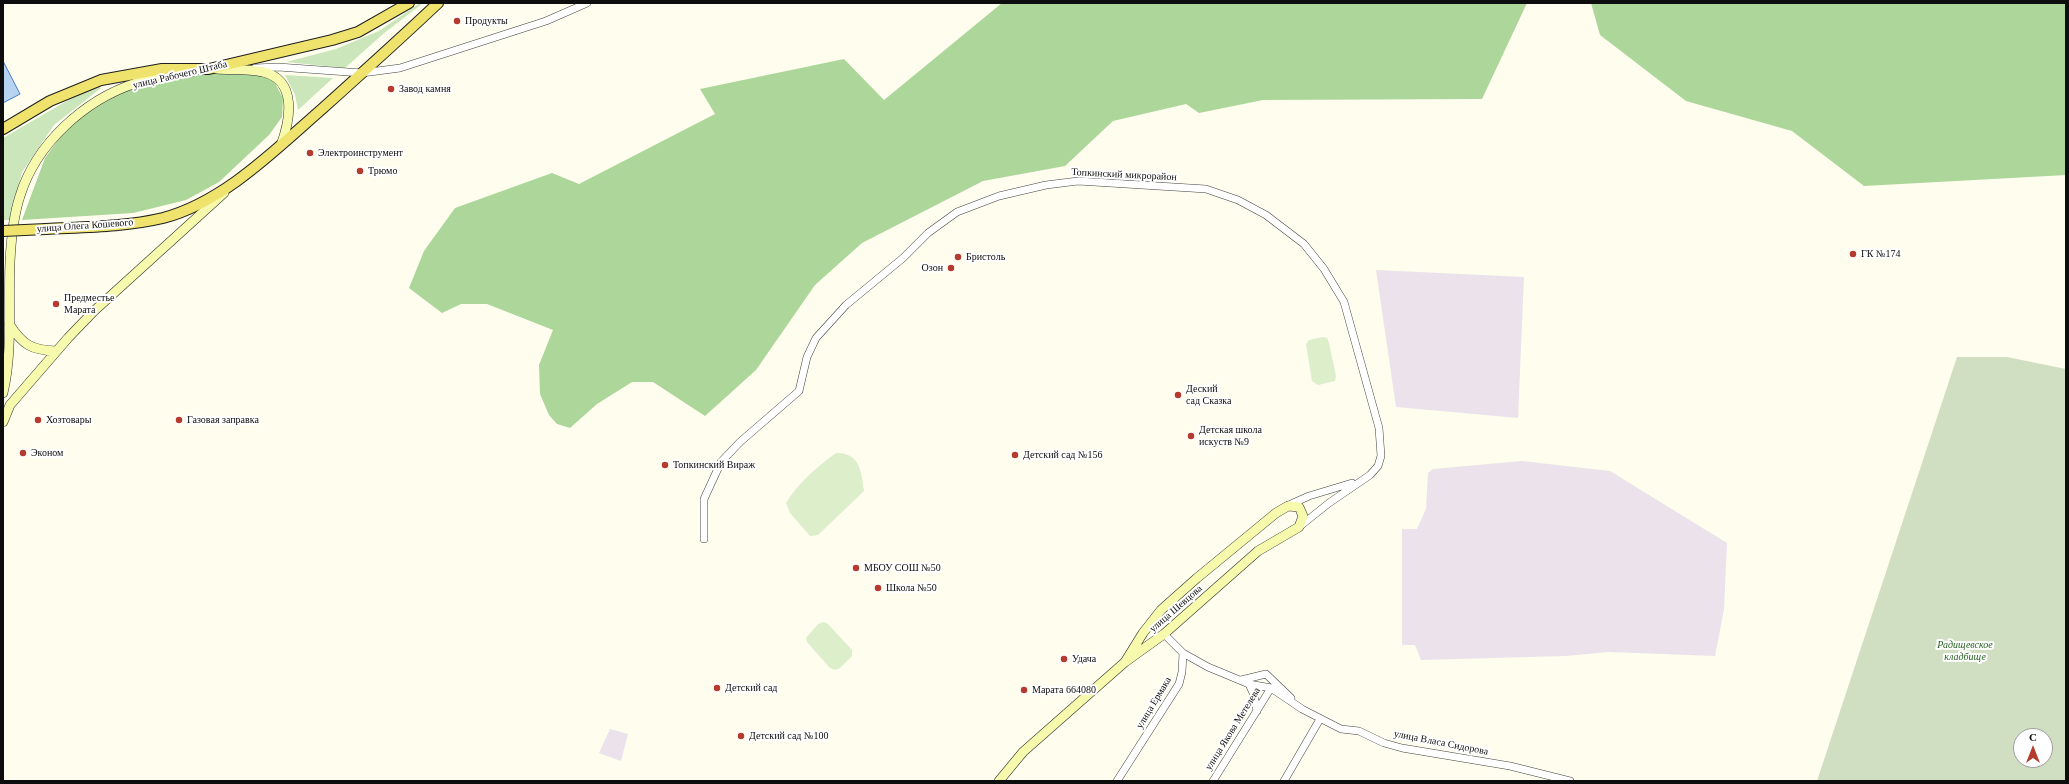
<!DOCTYPE html>
<meta charset="utf-8">
<style>
body{margin:0}
#map{position:relative;width:2069px;height:784px;overflow:hidden;background:#fefdee;font-family:"Times New Roman",serif}
canvas{display:block}
.frame{position:absolute;inset:0;border:4px solid #0d0d0d;pointer-events:none}
.north{position:absolute;left:2013px;top:728px;width:40px;height:40px;box-sizing:border-box;background:#fff;border:1px solid #9e9e9e;border-radius:50%;rotate:0deg;font-size:11px;font-weight:700;line-height:16px;text-align:center;color:#0d0d0d}
.north::after{content:'';display:block;margin:auto;width:14px;height:18px;background:#b43b2e;clip-path:polygon(50% 0,100% 100%,50% 72%,0 100%)}
</style>
<div id="map">
<canvas width="2069" height="784"></canvas>
<div class="frame"></div>
<div class="north">С</div>
</div>
<script>
const context = document.querySelector('canvas').getContext('2d');
context.lineJoin = 'round';
function fill(path, color) {
  context.fillStyle = color;
  context.fill(path, 'evenodd');
}
function strokePath(path, color, width, dash) {
  context.strokeStyle = color;
  context.lineWidth = width;
  context.lineCap = dash ? 'butt' : 'round';
  context.setLineDash(dash || []);
  context.stroke(path);
}
function drawText(font, color, halo, rows, align = 'center') {
  context.font = font + ' "Times New Roman",serif';
  context.lineWidth = 4;
  context.setLineDash([]);
  context.textBaseline = 'middle';
  context.strokeStyle = halo;
  context.fillStyle = color;
  for (const [text, x, y, turn = 0] of rows) {
    context.save();
    context.translate(x, y);
    context.rotate((+turn || 0) * Math.PI / 180);
    context.textAlign = isNaN(turn) ? turn : align;
    if (halo) context.strokeText(text, 0, 0);
    context.fillText(text, 0, 0);
    context.restore();
  }
}
fill(new Path2D(`
 M 1376,270 L 1524,277 L 1518,418 L 1396,407 Z
 M 1522,461 L 1610,471 L 1727,543 L 1724,609 L 1715,656 L 1609,652 L 1566,656 L 1421,660 L 1415,645 L 1402,645 L 1402,529 L 1417,529 L 1426,509 L 1428,473 L 1433,469 Z
 M 610,729 L 628,734 L 621,761 L 599,753 Z`), '#ebe2eb');
fill(new Path2D(`
 M 420,3 L 423,3 L 383,34 L 345,68 L 286,62 L 336,49 L 379,31 Z
 M 285,75 L 333,78 L 298,110 L 295,95 Z
 M 96,84 L 101,88 L 54,125 L 22,172 L 10,220 L 3,220 L 3,138 Z`), '#cae6ba');
fill(new Path2D(`
 M 1002,3 L 1527,3 L 1482,99 L 1263,100 L 1199,113 L 1186,104 L 1113,121 L 1065,166 L 983,181 L 862,243 L 815,285 L 756,370 L 705,416 L 653,382 L 632,382 L 597,404 L 570,428 L 557,424 L 549,415 L 540,394 L 539,365 L 553,330 L 487,304 L 461,304 L 442,313 L 409,288 L 424,251 L 455,208 L 552,173 L 579,184 L 715,114 L 700,89 L 844,59 L 884,100 Z
 M 1591,3 L 2066,3 L 2066,175 L 1864,186 L 1792,131 L 1686,101 L 1600,35 Z
 M 225,72 L 259,72 L 274,81 L 283,98 L 282,117 L 269,135 L 219,182 L 186,200 L 133,213 L 22,220 L 45,158 L 75,117 L 121,92 L 174,78 Z`), '#acd69a');
fill(new Path2D(`
 M 1957,357 L 2007,357 L 2066,369 L 2066,781 L 1817,781 ZM 2021,736 L 2045,736 L 2045,760 L 2021,760 Z`), '#d0dec1');
fill(new Path2D(`
 M 1323,337 L 1327,338 L 1329,343 L 1336,376 L 1335,381 L 1318,385 L 1312,381 L 1306,344 L 1309,340 Z
 M 836,453 C 861,453 861,472 864,491 L 818,535 L 810,536 L 790,513 L 786,503 C 797,484 818,466 836,453 Z
 M 824,622 L 828,624 L 852,650 L 852,656 L 840,668 L 835,670 L 830,668 L 807,642 L 806,638 L 818,624 Z`), '#ddeecb');
const water = new Path2D(`
 M 3,61 L 20,94 L 3,103 Z`);
fill(water, '#b6d3f2');
strokePath(water, '#427dc4', 1);
const minor = new Path2D(`
 M 255,68 L 278,67 L 362,73 L 400,68 L 546,21 L 587,3
 M 1289,505 L 1309,496 L 1352,483
 M 704,539 L 704,499 L 721,462 L 740,442 L 799,391 L 807,357 L 816,338 L 846,305 L 903,258 L 928,233 L 957,212 L 999,196 L 1046,185 L 1078,181 L 1206,189 L 1238,200 L 1266,215 L 1304,244 L 1324,269 L 1344,302 L 1379,428 L 1381,456 L 1378,466 L 1370,475 L 1329,503 L 1299,527
 M 1183,653 L 1208,667 L 1249,684 L 1271,688 L 1302,709 L 1341,729 L 1359,731 L 1384,743 L 1402,748 L 1510,766 L 1570,781
 M 1241,680 L 1266,674 L 1291,698
 M 1249,684 L 1254,695 L 1257,711
 M 1117,781 L 1179,684 L 1182,672 L 1183,653 L 1164,634
 M 1213,781 L 1271,688
 M 1284,781 L 1320,719`);
const secondary = new Path2D(`
 M 217,69 C 232,70 248,69 263,72 C 298,80 290,121 281,145
 M 9,324 C 23,345 31,350 56,351
 M 3,393 C 13,352 8,305 10,262 C 11,241 13,217 20,196 C 36,144 84,100 136,83 C 154,78 173,75 192,72
 M 3,422 L 10,405 L 68,338 L 94,311 L 224,193
 M 999,781 L 1023,752 L 1125,662 L 1164,634 L 1258,551 L 1299,527 L 1303,516 L 1299,507 L 1288,506 L 1276,513 L 1197,578 L 1161,610 L 1143,633 L 1125,662`);
const primary = new Path2D(`
 M 3,129 L 50,101 L 101,80 L 162,69 L 209,69 L 332,40 L 358,32 L 409,3
 M 46,229 C 85,227 125,227 163,218 C 224,202 276,149 322,109 C 361,74 400,39 438,3`);
strokePath(minor, '#404040', 8);
strokePath(secondary, '#2f2f2f', 10);
strokePath(primary, '#1e1e1e', 12);
strokePath(minor, '#fff', 7);
strokePath(secondary, '#f7faad', 9);
strokePath(primary, '#efe36d', 10);
const primaryBridge = new Path2D(`
 M 3,231 L 46,229`);
strokePath(primaryBridge, '#1e1e1e', 12, []);
strokePath(primaryBridge, '#efe36d', 10);
for (const [x, y, r, color] of [
 [457,21,4,"#b43b2e"],
 [391,89,4,"#b43b2e"],
 [310,153,4,"#b43b2e"],
 [360,171,4,"#b43b2e"],
 [1853,254,4,"#b43b2e"],
 [958,257,4,"#b43b2e"],
 [951,268,4,"#b43b2e"],
 [56,304,4,"#b43b2e"],
 [1178,395,4,"#b43b2e"],
 [38,420,4,"#b43b2e"],
 [179,420,4,"#b43b2e"],
 [1191,436,4,"#b43b2e"],
 [23,453,4,"#b43b2e"],
 [1015,455,4,"#b43b2e"],
 [665,465,4,"#b43b2e"],
 [856,568,4,"#b43b2e"],
 [878,588,4,"#b43b2e"],
 [1064,659,4,"#b43b2e"],
 [717,688,4,"#b43b2e"],
 [1024,690,4,"#b43b2e"],
 [741,736,4,"#b43b2e"]
]) {
  const dot = new Path2D();
  dot.arc(x, y, r, 0, 2 * Math.PI);
  context.fillStyle = color;
  context.fill(dot);
  strokePath(dot, '#fff', 1.5);
}
drawText('10px', '#0d0d0d', '#fff', [
 ["Продукты",465,21],
 ["Завод камня",399,89],
 ["Электроинструмент",318,153],
 ["Трюмо",368,171],
 ["ГК №174",1861,254],
 ["Бристоль",966,257],
 ["Озон",943,268,"right"],
 ["Предместье",64,298],
 ["Марата",64,310],
 ["Деский",1186,389],
 ["сад Сказка",1186,401],
 ["Хозтовары",46,420],
 ["Газовая заправка",187,420],
 ["Детская школа",1199,430],
 ["искуств №9",1199,442],
 ["Эконом",31,453],
 ["Детский сад №156",1023,455],
 ["Топкинский Вираж",673,465],
 ["МБОУ СОШ №50",864,568],
 ["Школа №50",886,588],
 ["Удача",1072,659],
 ["Детский сад",725,688],
 ["Марата 664080",1032,690],
 ["Детский сад №100",749,736]
], 'left');
drawText('10px', '#0d0d0d', '#fff', [
 ["улица Рабочего Штаба",180,75,-13],
 ["Топкинский микрорайон",1124,175,3],
 ["улица Олега Кошевого",85,226,-4],
 ["улица Шевцова",1176,609,-41],
 ["улица Ермака",1154,703,-59],
 ["улица Якова Метелева",1233,729,-58],
 ["улица Власа Сидорова",1441,743,11]
]);
drawText('italic 10px', '#266022', '#fff', [
 ["Радищевское",1965,645],
 ["кладбище",1965,657]
]);
</script>
